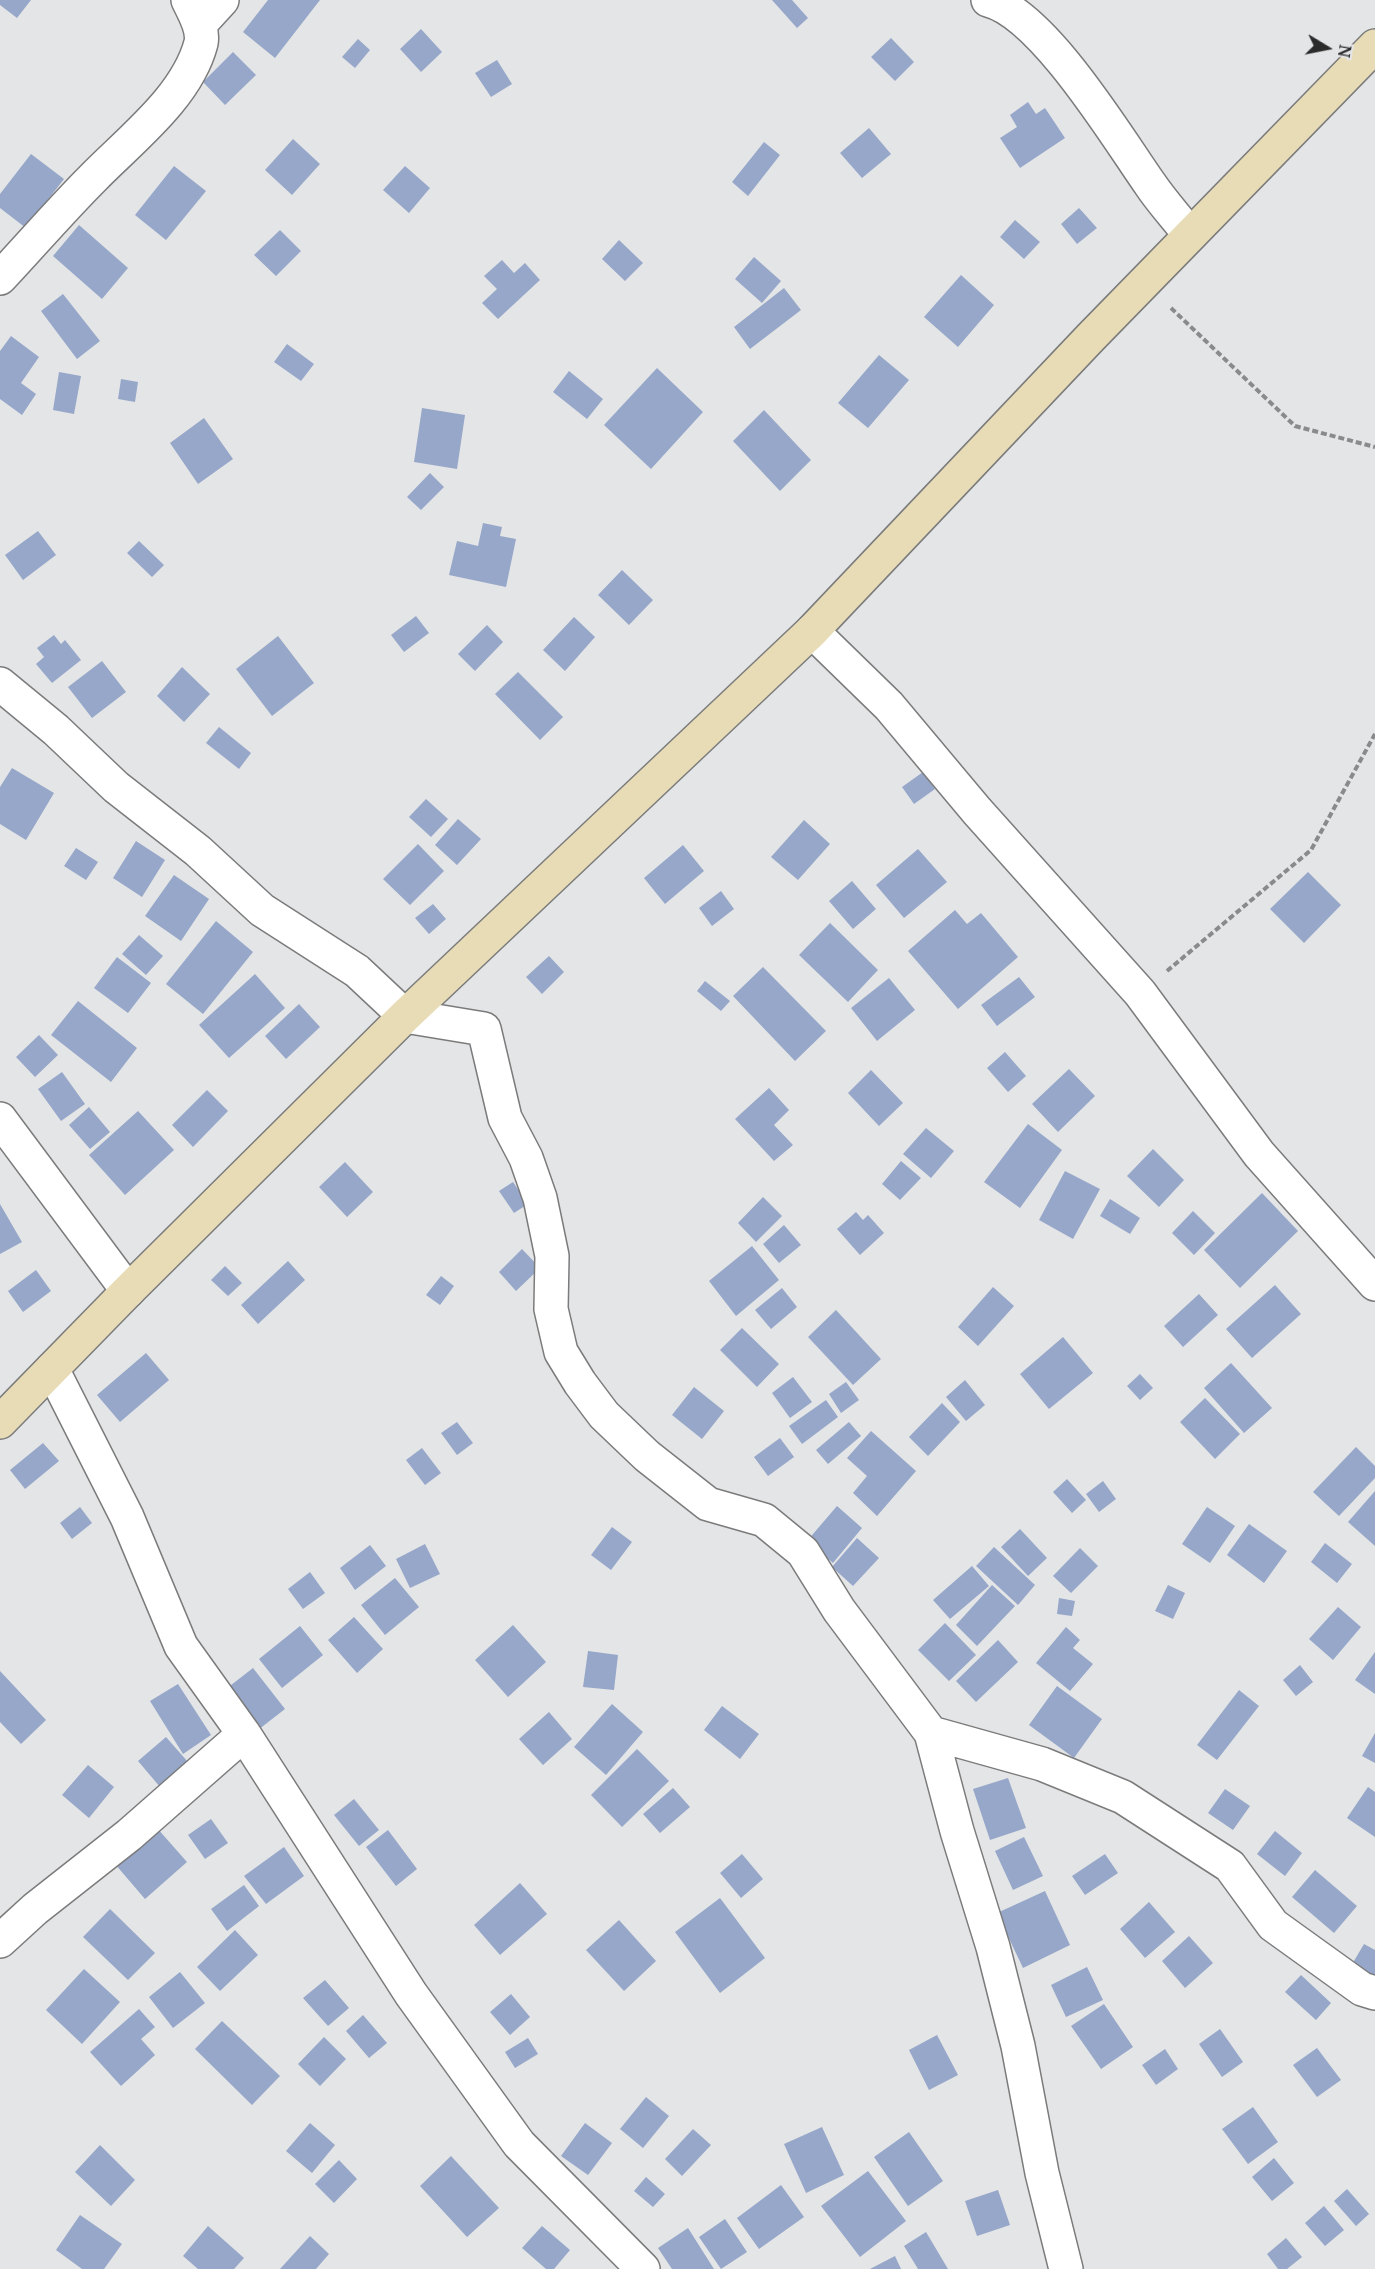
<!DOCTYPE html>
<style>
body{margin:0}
#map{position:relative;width:1375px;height:2269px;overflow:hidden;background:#e4e5e6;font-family:"Noto Serif",serif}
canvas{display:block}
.north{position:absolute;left:1297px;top:18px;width:60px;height:60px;-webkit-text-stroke:4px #e4e5e6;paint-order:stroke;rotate:100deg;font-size:16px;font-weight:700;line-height:24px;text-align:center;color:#2b2b2c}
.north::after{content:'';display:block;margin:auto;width:21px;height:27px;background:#2b2b2c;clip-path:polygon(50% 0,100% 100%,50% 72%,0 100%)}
</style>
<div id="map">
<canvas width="1375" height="2269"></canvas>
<div class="north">N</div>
</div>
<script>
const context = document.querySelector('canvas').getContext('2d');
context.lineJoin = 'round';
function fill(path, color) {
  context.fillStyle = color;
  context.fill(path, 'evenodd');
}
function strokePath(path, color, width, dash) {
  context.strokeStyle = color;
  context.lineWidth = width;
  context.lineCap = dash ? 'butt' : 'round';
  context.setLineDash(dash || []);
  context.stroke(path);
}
fill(new Path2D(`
 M 0,0 L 31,0 L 17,18 L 0,5 Z
 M 268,0 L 320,0 L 275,58 L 243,32 Z
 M 772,0 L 792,0 L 808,18 L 797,28 Z
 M 421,29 L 442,52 L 421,72 L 400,49 Z
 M 891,38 L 914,62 L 895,81 L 871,57 Z
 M 358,39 L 370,50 L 355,68 L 342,57 Z
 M 233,52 L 256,75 L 225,105 L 203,82 Z
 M 497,60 L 512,84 L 491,97 L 475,73 Z
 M 1028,102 L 1036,114 L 1045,108 L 1065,138 L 1020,168 L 1000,138 L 1017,127 L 1010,115 Z
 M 869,128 L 891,154 L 862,178 L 840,153 Z
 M 293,139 L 320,164 L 292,195 L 265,170 Z
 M 764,142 L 780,155 L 748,196 L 732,182 Z
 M 31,154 L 64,179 L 26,228 L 0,208 L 0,194 Z
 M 174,166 L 206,191 L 166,240 L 135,215 Z
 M 405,166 L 430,188 L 409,213 L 383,190 Z
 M 1079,208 L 1097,228 L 1077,244 L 1061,224 Z
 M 1015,220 L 1040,242 L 1024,259 L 1000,237 Z
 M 79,225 L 128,268 L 102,299 L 53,256 Z
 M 280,230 L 301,251 L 276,276 L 254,255 Z
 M 619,240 L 643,263 L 625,281 L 602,259 Z
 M 754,257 L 781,281 L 762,303 L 735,279 Z
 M 502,260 L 514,273 L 525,263 L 540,280 L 498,319 L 482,303 L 497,289 L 484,276 Z
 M 961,275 L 994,305 L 958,347 L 924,317 Z
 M 784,288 L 801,310 L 750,349 L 734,327 Z
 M 63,294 L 100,341 L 77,359 L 41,311 Z
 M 11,336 L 39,357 L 21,383 L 36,394 L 22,415 L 0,399 L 0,351 Z
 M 287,344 L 314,364 L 301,381 L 274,362 Z
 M 879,355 L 909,380 L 868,428 L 838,403 Z
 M 657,368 L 703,412 L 651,469 L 604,425 Z
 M 569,371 L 603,399 L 587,419 L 553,392 Z
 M 59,372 L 81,376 L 74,414 L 53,410 Z
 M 121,379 L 138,382 L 135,402 L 118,399 Z
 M 422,408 L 465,415 L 457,469 L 414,462 Z
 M 764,410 L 811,460 L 780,491 L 733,441 Z
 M 204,418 L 233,459 L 198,484 L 170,443 Z
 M 430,473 L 444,487 L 421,510 L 407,497 Z
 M 483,523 L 502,527 L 500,536 L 516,539 L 506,587 L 449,575 L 457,541 L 478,546 Z
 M 38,531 L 56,555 L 23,580 L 5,555 Z
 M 139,541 L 164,565 L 152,577 L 127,553 Z
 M 622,570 L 653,600 L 629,625 L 598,595 Z
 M 416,616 L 429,633 L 404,652 L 391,635 Z
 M 574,617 L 595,637 L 565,671 L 543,650 Z
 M 487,625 L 503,642 L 475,671 L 458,654 Z
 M 54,635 L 61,644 L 65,640 L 81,660 L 52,683 L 36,664 L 44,657 L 37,648 Z
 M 278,636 L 314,683 L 272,716 L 236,669 Z
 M 102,661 L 126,692 L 92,718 L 68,687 Z
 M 182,667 L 210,694 L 184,722 L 157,696 Z
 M 518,672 L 563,717 L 540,740 L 495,694 Z
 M 219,727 L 251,753 L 239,769 L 206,743 Z
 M 12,768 L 54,793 L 26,840 L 0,824 L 0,787 Z
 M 923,772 L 935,789 L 914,804 L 902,787 Z
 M 426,799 L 448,819 L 431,837 L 409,817 Z
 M 458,819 L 481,839 L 457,865 L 435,845 Z
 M 804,820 L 830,844 L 798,880 L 771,857 Z
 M 136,841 L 165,860 L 142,897 L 113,878 Z
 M 418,844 L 444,871 L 410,905 L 383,879 Z
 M 683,845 L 704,871 L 665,904 L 644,878 Z
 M 76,848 L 98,862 L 86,880 L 64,866 Z
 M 918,849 L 947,882 L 904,918 L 876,885 Z
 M 1308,872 L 1341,905 L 1304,943 L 1270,909 Z
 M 174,875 L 209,899 L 181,941 L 145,916 Z
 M 852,881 L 876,909 L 853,929 L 829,901 Z
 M 721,891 L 734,909 L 712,926 L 699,908 Z
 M 433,904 L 446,919 L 429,934 L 415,918 Z
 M 955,910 L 967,924 L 981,913 L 1018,957 L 958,1009 L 908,951 Z
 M 216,921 L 253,952 L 203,1014 L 166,984 Z
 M 830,923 L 878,970 L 848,1002 L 799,955 Z
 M 139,935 L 163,956 L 146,975 L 122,954 Z
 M 549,956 L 564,972 L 542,994 L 526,977 Z
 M 117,957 L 151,983 L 128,1013 L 94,988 Z
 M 763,967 L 826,1031 L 795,1061 L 733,996 Z
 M 255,974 L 285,1008 L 229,1058 L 199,1025 Z
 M 1019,977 L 1035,997 L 997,1026 L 981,1005 Z
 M 889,978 L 915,1010 L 877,1041 L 851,1008 Z
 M 705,981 L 730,1001 L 721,1011 L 697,991 Z
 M 78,1001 L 137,1048 L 111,1082 L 51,1035 Z
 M 299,1004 L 320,1027 L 286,1059 L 265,1036 Z
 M 39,1035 L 58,1055 L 35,1077 L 16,1057 Z
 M 1005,1052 L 1026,1076 L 1008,1092 L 987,1068 Z
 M 1069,1069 L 1095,1096 L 1058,1132 L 1032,1104 Z
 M 871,1070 L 903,1103 L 879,1126 L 848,1093 Z
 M 62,1072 L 85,1104 L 61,1121 L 38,1089 Z
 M 769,1088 L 789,1110 L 774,1125 L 793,1145 L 774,1161 L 735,1119 Z
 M 207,1090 L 228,1111 L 193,1147 L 172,1125 Z
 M 89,1107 L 110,1132 L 90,1149 L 69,1125 Z
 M 138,1111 L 174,1150 L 125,1195 L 89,1155 Z
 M 1028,1124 L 1062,1150 L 1020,1208 L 984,1182 Z
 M 926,1128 L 954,1151 L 931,1178 L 903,1154 Z
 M 1153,1149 L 1184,1180 L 1159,1207 L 1127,1176 Z
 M 901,1161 L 921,1178 L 900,1200 L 882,1184 Z
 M 345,1162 L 373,1192 L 347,1217 L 319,1187 Z
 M 1065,1171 L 1100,1189 L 1073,1239 L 1039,1220 Z
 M 513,1182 L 528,1204 L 514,1213 L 499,1191 Z
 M 1262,1193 L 1298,1231 L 1240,1288 L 1204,1250 Z
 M 763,1197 L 782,1216 L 756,1242 L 738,1223 Z
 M 1110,1199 L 1140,1218 L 1130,1234 L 1100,1216 Z
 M 0,1204 L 22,1242 L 0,1254 Z
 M 1193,1211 L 1215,1233 L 1194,1255 L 1172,1233 Z
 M 856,1212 L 863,1220 L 868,1215 L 884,1233 L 860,1255 L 837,1229 Z
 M 784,1225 L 801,1245 L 779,1263 L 763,1244 Z
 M 752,1246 L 779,1280 L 736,1316 L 709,1281 Z
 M 522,1249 L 540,1268 L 516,1291 L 499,1272 Z
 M 288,1261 L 305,1280 L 258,1324 L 241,1305 Z
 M 225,1266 L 242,1283 L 228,1296 L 211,1280 Z
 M 36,1270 L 51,1291 L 23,1312 L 8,1291 Z
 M 441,1276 L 454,1286 L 440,1305 L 426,1295 Z
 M 1275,1285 L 1301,1314 L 1252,1358 L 1226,1329 Z
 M 993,1287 L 1014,1306 L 978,1346 L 958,1327 Z
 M 782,1288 L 797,1307 L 771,1329 L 755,1310 Z
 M 1199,1294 L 1218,1315 L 1183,1347 L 1164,1326 Z
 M 836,1310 L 881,1359 L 853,1385 L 808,1337 Z
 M 742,1328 L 779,1364 L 757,1387 L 720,1350 Z
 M 1063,1337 L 1093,1373 L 1049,1409 L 1020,1374 Z
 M 146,1353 L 169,1380 L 120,1422 L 97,1395 Z
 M 1231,1363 L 1272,1408 L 1244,1433 L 1204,1388 Z
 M 1140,1374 L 1153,1388 L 1140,1400 L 1127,1386 Z
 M 793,1377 L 812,1402 L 790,1418 L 772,1393 Z
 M 965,1380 L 985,1405 L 966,1421 L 946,1397 Z
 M 846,1382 L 859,1400 L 841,1413 L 829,1394 Z
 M 694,1387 L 724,1411 L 702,1439 L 672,1415 Z
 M 1205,1398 L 1240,1434 L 1215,1459 L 1180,1422 Z
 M 826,1400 L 838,1417 L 802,1444 L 789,1426 Z
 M 942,1403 L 960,1422 L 928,1456 L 909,1437 Z
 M 457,1422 L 473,1443 L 457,1455 L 441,1433 Z
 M 849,1422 L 861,1436 L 828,1464 L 816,1450 Z
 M 871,1431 L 916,1471 L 877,1516 L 853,1493 L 867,1476 L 847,1458 Z
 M 780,1438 L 794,1457 L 768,1476 L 754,1457 Z
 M 43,1443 L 59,1461 L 25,1489 L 10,1470 Z
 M 1356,1447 L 1375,1466 L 1375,1478 L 1339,1516 L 1313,1492 Z
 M 422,1448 L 441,1473 L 425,1485 L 406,1460 Z
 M 1067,1479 L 1086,1500 L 1072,1513 L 1053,1492 Z
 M 1103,1481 L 1116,1499 L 1099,1512 L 1086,1494 Z
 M 1375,1491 L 1375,1546 L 1348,1522 Z
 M 837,1506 L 862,1528 L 833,1563 L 807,1541 Z
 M 80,1507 L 92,1523 L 72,1539 L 60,1523 Z
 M 1207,1507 L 1235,1526 L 1210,1563 L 1182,1544 Z
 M 1249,1524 L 1287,1551 L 1264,1583 L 1227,1555 Z
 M 612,1527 L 632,1542 L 611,1570 L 591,1555 Z
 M 1020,1529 L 1047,1558 L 1028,1576 L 1001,1547 Z
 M 857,1538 L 879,1558 L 853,1586 L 832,1567 Z
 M 1325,1543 L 1352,1564 L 1337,1583 L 1311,1562 Z
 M 425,1544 L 440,1574 L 410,1588 L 396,1559 Z
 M 370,1545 L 386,1566 L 355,1590 L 340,1568 Z
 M 994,1547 L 1035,1585 L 1018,1605 L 976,1566 Z
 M 1080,1548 L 1098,1566 L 1071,1593 L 1053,1576 Z
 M 972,1566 L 989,1586 L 950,1619 L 933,1600 Z
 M 310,1572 L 325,1593 L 303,1609 L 288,1589 Z
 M 395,1578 L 419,1607 L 385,1635 L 361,1605 Z
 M 992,1585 L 1015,1606 L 977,1646 L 956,1625 Z
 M 1168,1585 L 1185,1593 L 1173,1619 L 1155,1611 Z
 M 1059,1598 L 1075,1601 L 1072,1616 L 1057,1614 Z
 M 1338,1607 L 1361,1627 L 1333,1660 L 1309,1639 Z
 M 354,1617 L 383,1649 L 357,1673 L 328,1640 Z
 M 945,1623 L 976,1655 L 949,1681 L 918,1650 Z
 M 513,1625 L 546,1662 L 508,1697 L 475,1660 Z
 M 300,1626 L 323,1655 L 282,1688 L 259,1659 Z
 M 1066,1627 L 1080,1640 L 1073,1648 L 1093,1664 L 1070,1691 L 1036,1663 Z
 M 998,1640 L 1018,1662 L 976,1702 L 956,1681 Z
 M 588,1651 L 618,1655 L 614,1690 L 583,1687 Z
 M 1375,1652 L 1375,1694 L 1355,1680 Z
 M 1300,1665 L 1313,1682 L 1296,1696 L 1283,1680 Z
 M 253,1668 L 285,1709 L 258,1730 L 226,1689 Z
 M 0,1671 L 46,1720 L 21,1744 L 0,1722 Z
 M 178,1684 L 211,1735 L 183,1754 L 150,1701 Z
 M 1057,1686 L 1102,1719 L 1074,1758 L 1029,1725 Z
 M 1239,1690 L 1259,1706 L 1217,1760 L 1197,1745 Z
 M 612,1704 L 643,1732 L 606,1775 L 574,1747 Z
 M 722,1706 L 759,1734 L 740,1759 L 704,1730 Z
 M 549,1712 L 572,1739 L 543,1765 L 519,1739 Z
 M 1375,1733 L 1375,1763 L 1362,1756 Z
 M 166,1737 L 195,1770 L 166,1794 L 138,1761 Z
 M 637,1749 L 669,1781 L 622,1827 L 591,1795 Z
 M 88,1765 L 114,1787 L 89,1818 L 62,1795 Z
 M 1008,1778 L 1026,1828 L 990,1840 L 973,1789 Z
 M 1368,1787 L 1375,1792 L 1375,1837 L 1347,1818 Z
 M 673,1788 L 690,1807 L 660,1833 L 643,1814 Z
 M 1225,1789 L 1250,1806 L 1233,1830 L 1208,1813 Z
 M 354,1799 L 379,1830 L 359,1846 L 334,1815 Z
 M 211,1819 L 228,1843 L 205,1859 L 188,1835 Z
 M 157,1828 L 187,1862 L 145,1899 L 115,1864 Z
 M 388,1830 L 417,1869 L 396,1886 L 366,1847 Z
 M 1275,1831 L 1302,1853 L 1285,1876 L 1257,1854 Z
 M 1024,1837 L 1043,1876 L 1013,1890 L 995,1851 Z
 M 284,1847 L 304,1876 L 266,1904 L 244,1876 Z
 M 742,1854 L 763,1879 L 741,1898 L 720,1873 Z
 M 1105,1854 L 1118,1873 L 1085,1895 L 1072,1876 Z
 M 1315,1870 L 1357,1906 L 1334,1933 L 1292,1897 Z
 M 520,1883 L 547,1914 L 500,1955 L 474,1925 Z
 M 244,1885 L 259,1906 L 227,1931 L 211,1909 Z
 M 1045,1891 L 1070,1945 L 1023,1968 L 997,1913 Z
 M 720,1898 L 765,1958 L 720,1993 L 675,1932 Z
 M 1149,1902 L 1175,1932 L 1145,1958 L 1120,1929 Z
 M 110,1909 L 155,1953 L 128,1980 L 83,1937 Z
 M 619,1920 L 656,1961 L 624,1991 L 586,1950 Z
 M 235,1930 L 258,1955 L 220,1991 L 197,1967 Z
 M 1189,1936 L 1213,1963 L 1185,1988 L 1162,1961 Z
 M 1364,1944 L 1375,1950 L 1375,1981 L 1351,1966 Z
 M 1087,1967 L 1103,2000 L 1066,2017 L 1051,1985 Z
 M 84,1969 L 120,2002 L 82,2044 L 46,2010 Z
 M 180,1972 L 205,2003 L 173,2028 L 149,1997 Z
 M 1301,1975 L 1331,2003 L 1316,2020 L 1285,1992 Z
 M 325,1980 L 349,2008 L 328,2026 L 303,1998 Z
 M 511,1994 L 530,2017 L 510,2035 L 490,2012 Z
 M 1104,2004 L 1133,2047 L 1101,2069 L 1071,2026 Z
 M 139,2009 L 155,2027 L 141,2039 L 155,2055 L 121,2086 L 90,2052 Z
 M 363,2015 L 387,2043 L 369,2058 L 346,2031 Z
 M 222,2021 L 280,2076 L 252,2105 L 195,2049 Z
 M 1220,2029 L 1243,2062 L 1222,2077 L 1199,2044 Z
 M 937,2035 L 958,2075 L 929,2090 L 909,2050 Z
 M 324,2037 L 346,2059 L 320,2086 L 298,2064 Z
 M 528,2038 L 538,2054 L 515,2068 L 505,2052 Z
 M 1317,2048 L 1341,2080 L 1317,2097 L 1293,2065 Z
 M 1165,2049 L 1178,2069 L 1156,2085 L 1142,2065 Z
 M 646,2097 L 669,2116 L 643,2148 L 620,2129 Z
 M 1253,2107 L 1278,2142 L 1248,2164 L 1222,2129 Z
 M 310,2123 L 335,2145 L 312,2173 L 286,2151 Z
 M 585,2123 L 612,2143 L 588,2175 L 561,2156 Z
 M 822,2127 L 844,2175 L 806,2193 L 784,2144 Z
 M 693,2129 L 711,2145 L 682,2176 L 665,2159 Z
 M 909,2132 L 943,2181 L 908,2206 L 874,2157 Z
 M 100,2145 L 135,2180 L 111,2206 L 75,2172 Z
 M 451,2156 L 499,2208 L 467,2237 L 420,2186 Z
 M 1274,2158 L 1294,2183 L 1272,2201 L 1252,2177 Z
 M 339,2160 L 357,2179 L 334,2203 L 315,2184 Z
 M 868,2171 L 906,2221 L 860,2257 L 821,2206 Z
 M 646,2177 L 665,2194 L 653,2207 L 634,2191 Z
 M 781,2185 L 804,2217 L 759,2249 L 737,2218 Z
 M 1347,2189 L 1369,2214 L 1356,2226 L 1334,2201 Z
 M 998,2190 L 1010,2225 L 977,2236 L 965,2201 Z
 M 1324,2206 L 1344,2230 L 1325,2246 L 1305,2223 Z
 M 80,2215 L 122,2244 L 104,2269 L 82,2269 L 56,2250 Z
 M 725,2219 L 747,2252 L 721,2269 L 699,2237 Z
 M 208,2226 L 244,2258 L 234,2269 L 198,2269 L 183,2256 Z
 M 542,2226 L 570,2250 L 554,2269 L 546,2269 L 522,2248 Z
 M 688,2228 L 714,2269 L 672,2269 L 658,2248 Z
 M 926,2232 L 948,2269 L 918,2269 L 904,2246 Z
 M 310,2236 L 329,2254 L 316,2269 L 280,2269 Z
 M 1286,2238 L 1302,2257 L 1287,2269 L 1278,2269 L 1267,2254 Z
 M 895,2256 L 901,2269 L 870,2269 Z`), '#96a7c9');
const street = new Path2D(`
 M 988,0 C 1043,14 1117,137 1150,184 C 1162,202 1177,218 1190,235
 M 200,24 L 222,0
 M 0,278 C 31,245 61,210 93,178 C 130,140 187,97 201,43 C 204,28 194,13 188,0
 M 812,631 L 889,706 L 977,811 L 1140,993 L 1259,1154 L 1375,1284
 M 0,684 L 56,730 L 116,787 L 198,851 L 262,910 L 357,971 L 405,1016 L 484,1029 L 505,1118 L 526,1158 L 540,1198 L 552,1256 L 551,1309 L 561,1352 L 580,1383 L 604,1415 L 647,1456 L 708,1504 L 764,1520 L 803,1552 L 839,1610 L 931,1733 L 957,1831 L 993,1947 L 1018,2046 L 1042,2173 L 1066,2269
 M 0,1119 L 128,1291
 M 52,1369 L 127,1517 L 181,1646 L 244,1734 L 411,1994 L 519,2144 L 643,2269
 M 931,1733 L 1042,1764 L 1123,1797 L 1230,1866 L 1273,1925 L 1362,1989 L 1375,1993
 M 0,1941 L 35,1909 L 129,1835 L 244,1734`);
const secondary = new Path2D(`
 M 0,1422 L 128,1291 L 405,1016 L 812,631 L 1091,337 L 1375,46`);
strokePath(street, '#7b7b7c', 36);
strokePath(secondary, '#7b7b7c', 36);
strokePath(new Path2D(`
 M 1171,308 L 1295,426 L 1375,447
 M 1167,971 L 1311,850 L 1375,734`), '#898a8b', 4, [6, 3]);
strokePath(street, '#fff', 33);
strokePath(secondary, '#e8dcb7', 33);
</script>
